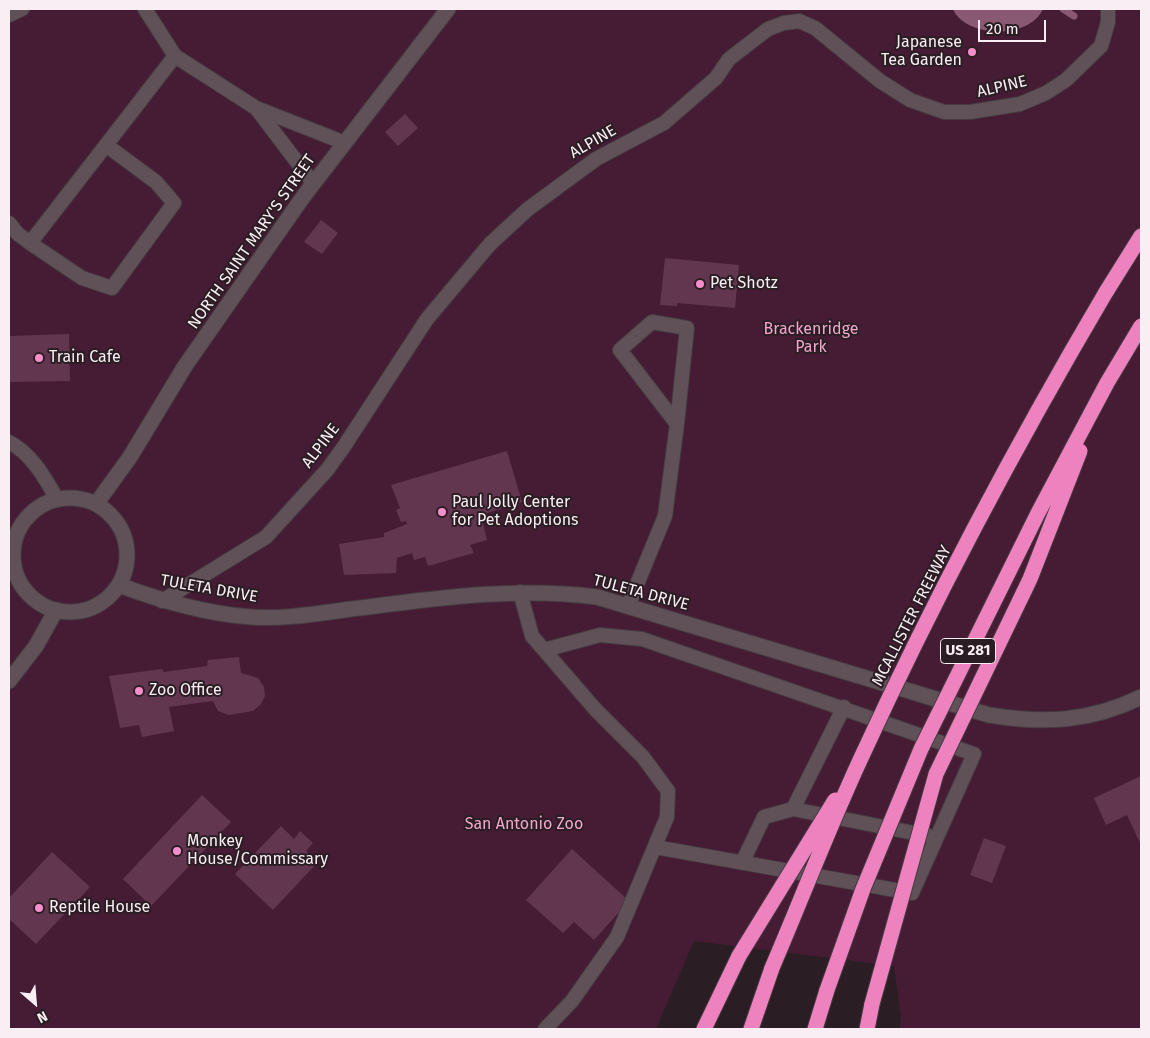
<!DOCTYPE html>
<style>
body{margin:0}
#map{position:relative;width:1150px;height:1038px;overflow:hidden;background:#2a1d23;font-family:"Fira Sans",sans-serif}
canvas{display:block}
.frame{position:absolute;inset:0;border:10px solid #f8eef3;pointer-events:none}
.north{position:absolute;left:10px;top:978px;width:50px;height:50px;-webkit-text-stroke:4px #2a1d23;paint-order:stroke;rotate:153deg;font-size:14px;font-weight:700;line-height:20px;text-align:center;color:#f8eef3}
.north::after{content:'';display:block;margin:auto;width:18px;height:22px;background:#f8eef3;clip-path:polygon(50% 0,100% 100%,50% 72%,0 100%)}
.scale{position:absolute;left:978px;top:20px;width:68px;height:22px;box-sizing:border-box;border:2px solid #f8eef3;border-top:0;padding-left:6px;font-size:15px;line-height:18px;white-space:nowrap;color:#f8eef3;-webkit-text-stroke:4px #2a1d23;paint-order:stroke}
</style>
<div id="map">
<canvas width="1150" height="1038"></canvas>
<div class="frame"></div>
<div class="north">N</div>
<div class="scale">20 m</div>
</div>
<script>
const context = document.querySelector('canvas').getContext('2d');
context.lineJoin = 'round';
function fill(path, color) {
  context.fillStyle = color;
  context.fill(path, 'evenodd');
}
function strokePath(path, color, width, dash) {
  context.strokeStyle = color;
  context.lineWidth = width;
  context.lineCap = dash ? 'butt' : 'round';
  context.setLineDash(dash || []);
  context.stroke(path);
}
function drawText(font, color, halo, rows, align = 'center') {
  context.font = font + ' "Fira Sans",sans-serif';
  context.lineWidth = 4;
  context.setLineDash([]);
  context.textBaseline = 'middle';
  context.strokeStyle = halo;
  context.fillStyle = color;
  for (const [text, x, y, turn = 0] of rows) {
    context.save();
    context.translate(x, y);
    context.rotate((+turn || 0) * Math.PI / 180);
    context.textAlign = isNaN(turn) ? turn : align;
    if (halo) context.strokeText(text, 0, 0);
    context.fillText(text, 0, 0);
    context.restore();
  }
}
fill(new Path2D(`
 M 9,9 L 1141,9 L 1141,1029 L 900,1029 L 901,1016 L 894,966 L 694,941 L 656,1029 L 9,1029 Z`), '#451c34');
fill(new Path2D(`
 M 953,9 L 1043,9 C 1029,40 965,38 953,9 Z`), '#895973');
strokePath(new Path2D(`
 M 1063,9 L 1074,16`), '#895973', 7);
fill(new Path2D(`
 M 405,114 L 418,128 L 398,146 L 385,132 Z
 M 321,220 L 338,233 L 322,254 L 304,242 Z
 M 665,258 L 739,265 L 735,308 L 677,303 L 677,306 L 660,305 Z
 M 69,334 L 70,381 L 9,382 L 9,336 Z
 M 507,451 L 522,502 L 481,515 L 487,540 L 470,545 L 474,553 L 428,566 L 425,557 L 414,560 L 412,553 L 397,558 L 396,573 L 344,575 L 339,544 L 384,537 L 384,533 L 407,524 L 406,521 L 401,522 L 396,510 L 400,508 L 391,485 Z
 M 239,657 L 241,673 L 258,678 L 264,687 L 265,696 L 261,704 L 253,711 L 229,715 L 218,711 L 213,701 L 169,707 L 174,731 L 142,737 L 139,725 L 120,728 L 109,676 L 162,669 L 164,672 L 207,666 L 208,660 Z
 M 1141,776 L 1141,845 L 1127,815 L 1106,825 L 1094,798 Z
 M 202,795 L 231,822 L 151,906 L 123,879 Z
 M 281,826 L 294,839 L 300,831 L 313,843 L 306,851 L 318,862 L 273,910 L 235,874 Z
 M 984,838 L 1006,846 L 992,883 L 970,875 Z
 M 572,849 L 629,901 L 594,940 L 574,922 L 563,933 L 526,900 Z
 M 52,852 L 90,887 L 36,944 L 9,919 L 9,898 Z`), '#63364f');
const service = new Path2D(`
 M 145,9 L 175,56 L 256,108 L 345,143
 M 9,15 L 22,9
 M 256,108 L 313,183
 M 9,223 L 18,234 L 30,243 L 175,56
 M 30,243 L 82,278 L 112,288 L 174,203 L 156,182 L 106,145
 M 9,442 C 32,454 45,478 57,499
 M 520,592 L 532,636 L 595,709 L 643,757 L 668,791 L 667,817 L 617,937 L 572,1001 L 545,1029
 M 162,601 L 266,537 L 327,470 L 343,448 L 427,319 L 490,244 L 528,209 L 596,159 L 664,123 L 716,78 L 729,59 L 768,29 L 784,23 L 799,21 L 815,28 L 880,81 L 910,100 L 944,112 L 970,112 L 1020,104 L 1046,93 L 1066,80 L 1101,46 L 1108,22 L 1108,9
 M 628,606 L 665,516 L 677,424 L 687,328 L 652,322 L 620,350 L 677,424
 M 544,650 L 600,635 L 642,639 L 974,754 L 912,893 L 655,847
 M 793,809 L 929,836
 M 743,861 L 764,817 L 793,809 L 844,707`);
const minor = new Path2D(`
 M 9,681 L 36,646 L 56,610`);
const tertiary = new Path2D(`
 M13 555a57 57 0 1 1 114 0a57 57 0 1 1-114 0Z
 M 96,504 L 130,457 L 185,366 L 303,197 L 448,9
 M 119,585 C 159,600 207,614 251,617 C 289,620 330,611 368,607 C 444,597 521,587 597,597 L 989,715 C 1044,724 1090,722 1141,697`);
const motorway = new Path2D(`
 M 1106,292 L 1141,236
 M 704,1029 L 739,956
 M 751,1029 L 772,968
 M 815,1029 L 827,990
 M 867,1029 L 872,1004`);
strokePath(service, '#453a40', 16);
strokePath(minor, '#453a40', 17);
strokePath(tertiary, '#453a40', 17);
strokePath(motorway, '#453a40', 17);
strokePath(service, '#605058', 14);
strokePath(minor, '#605058', 15);
strokePath(tertiary, '#605058', 15);
strokePath(motorway, '#ee82bf', 15);
const motorwayBridge = new Path2D(`
 M 739,956 L 835,800
 M 772,968 C 802,898 829,827 861,758 C 934,599 1017,443 1106,292
 M 827,990 L 863,889 L 921,749 L 1038,513 L 1107,383 L 1141,326
 M 872,1004 L 936,774 L 1030,579 L 1080,451`);
strokePath(motorwayBridge, '#453a40', 17, []);
strokePath(motorwayBridge, '#ee82bf', 15);
for (const [x, y, r, color] of [
 [972,52,5,"#f98fca"],
 [700,284,5,"#f98fca"],
 [39,358,5,"#f98fca"],
 [442,512,5,"#f98fca"],
 [139,691,5,"#f98fca"],
 [177,851,5,"#f98fca"],
 [39,908,5,"#f98fca"]
]) {
  const dot = new Path2D();
  dot.arc(x, y, r, 0, 2 * Math.PI);
  context.fillStyle = color;
  context.fill(dot);
  strokePath(dot, '#2a1d23', 2);
}
for (const [x, y, w] of [
 [968,651,55]
]) {
  const box = new Path2D();
  box.roundRect(x - w / 2, y - 12.5, w, 25, 4);
  context.fillStyle = '#2a1d23';
  context.fill(box);
  strokePath(box, '#f8eef3', 1);
}
drawText('bold 15px', '#f8eef3', null, [
 ["US 281",968,651]
]);
drawText('16px', '#f8eef3', '#2a1d23', [
 ["Japanese",962,43,"right"],
 ["Tea Garden",962,61,"right"],
 ["Pet Shotz",710,284],
 ["Train Cafe",49,358],
 ["Paul Jolly Center",452,503],
 ["for Pet Adoptions",452,521],
 ["Zoo Office",149,691],
 ["Monkey",187,842],
 ["House/Commissary",187,860],
 ["Reptile House",49,908]
], 'left');
drawText('16px', '#f8eef3', '#2a1d23', [
 ["ALPINE",1002,87,-13],
 ["ALPINE",593,142,-30],
 ["NORTH SAINT MARY'S STREET",252,242,-55],
 ["ALPINE",321,446,-53],
 ["TULETA DRIVE",209,589,10],
 ["TULETA DRIVE",641,593,15],
 ["MCALLISTER FREEWAY",912,616,-63]
]);
drawText('16px', '#f1a6ce', '#2a1d23', [
 ["Brackenridge",811,330],
 ["Park",811,348],
 ["San Antonio Zoo",524,825]
]);
</script>
